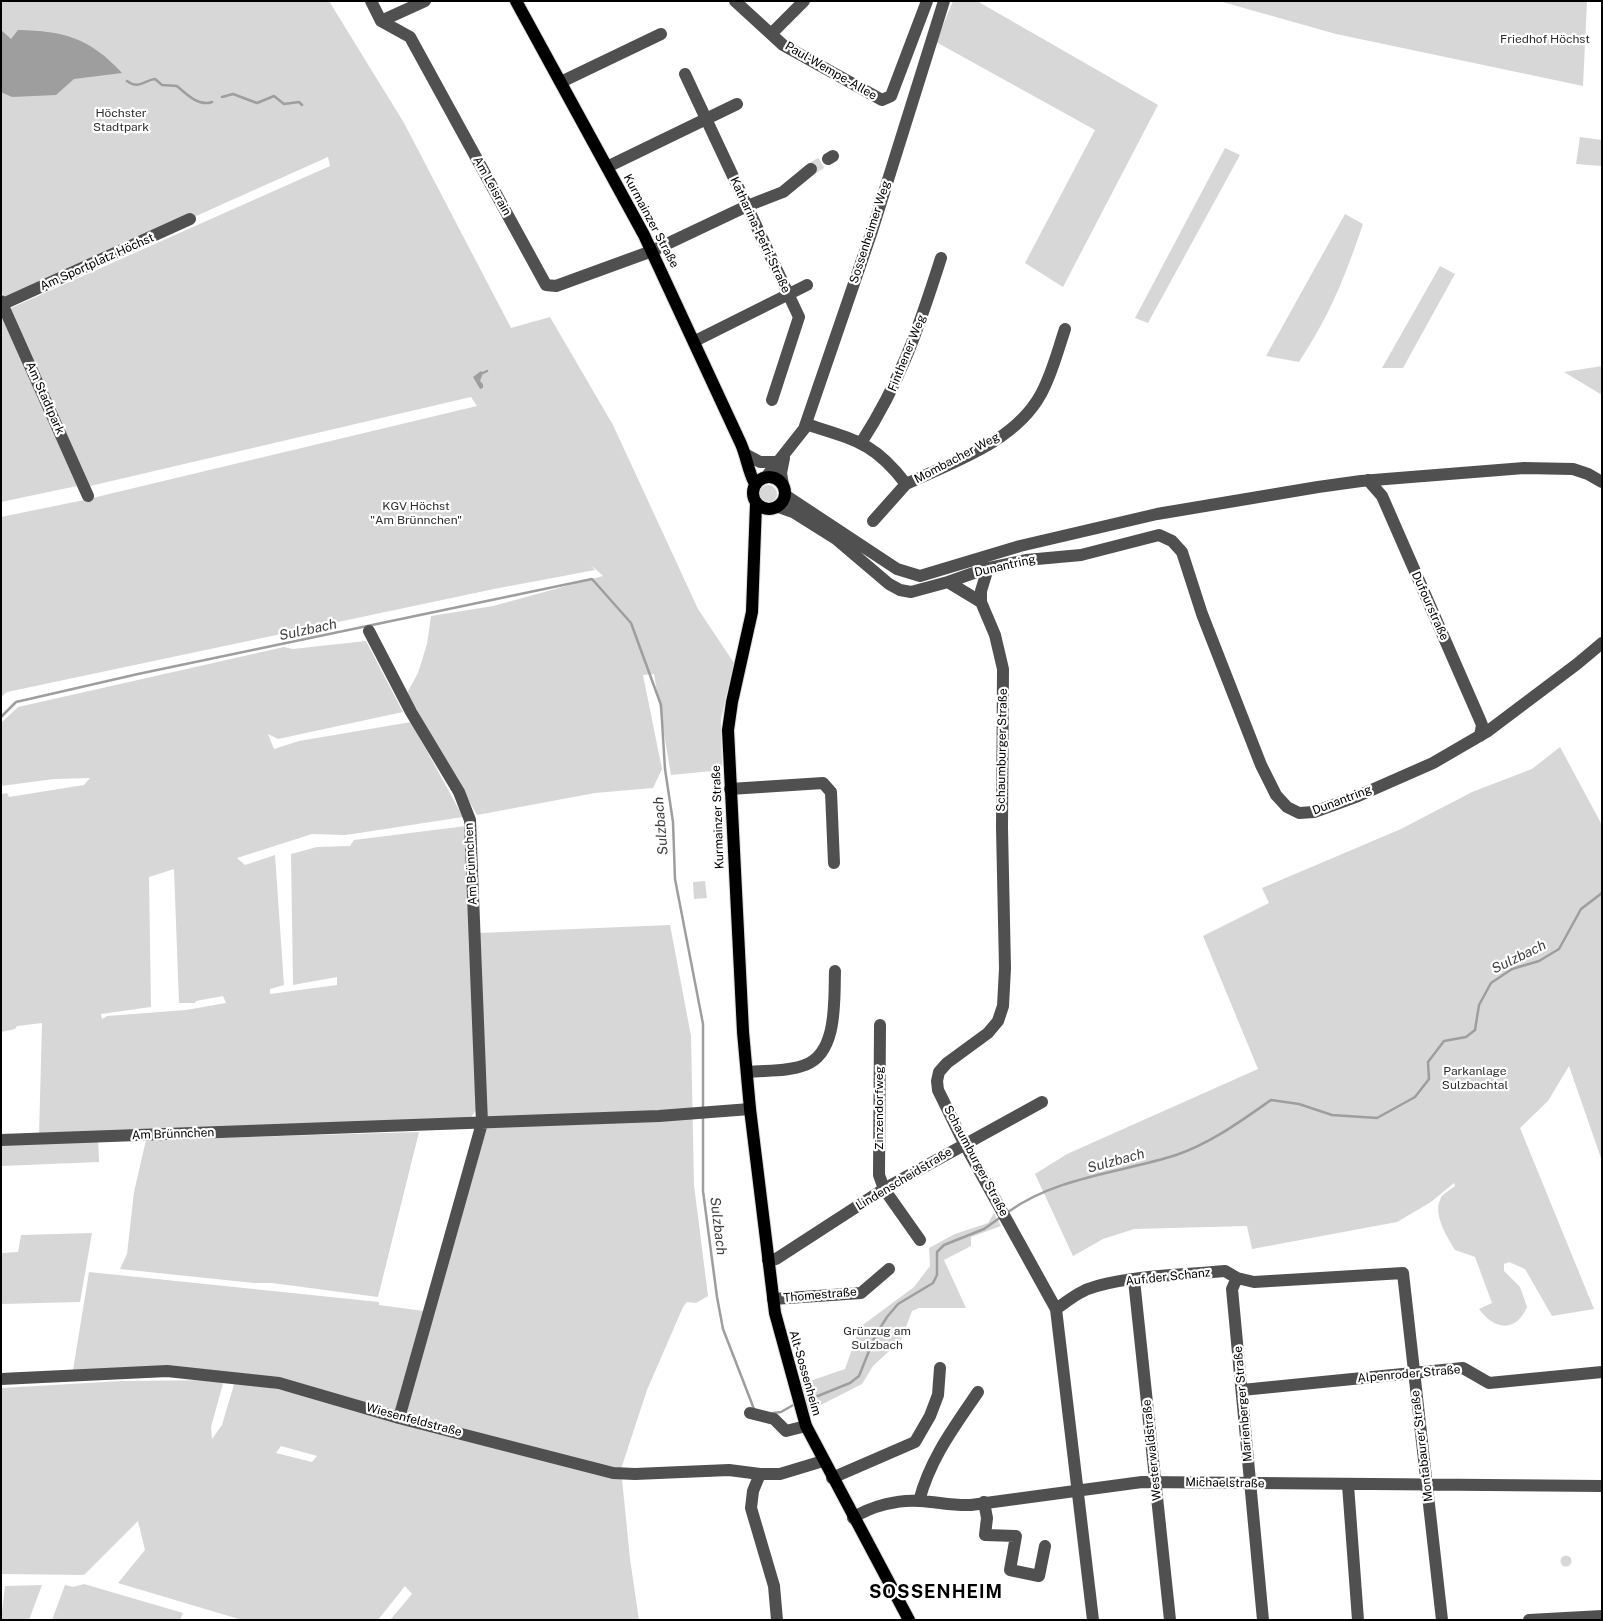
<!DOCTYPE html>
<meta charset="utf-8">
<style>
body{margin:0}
#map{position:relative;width:1603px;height:1621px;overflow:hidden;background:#fff;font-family:"Public Sans",sans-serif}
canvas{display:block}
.frame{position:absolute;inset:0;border:2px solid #000;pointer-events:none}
</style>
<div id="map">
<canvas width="1603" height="1621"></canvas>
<div class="frame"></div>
</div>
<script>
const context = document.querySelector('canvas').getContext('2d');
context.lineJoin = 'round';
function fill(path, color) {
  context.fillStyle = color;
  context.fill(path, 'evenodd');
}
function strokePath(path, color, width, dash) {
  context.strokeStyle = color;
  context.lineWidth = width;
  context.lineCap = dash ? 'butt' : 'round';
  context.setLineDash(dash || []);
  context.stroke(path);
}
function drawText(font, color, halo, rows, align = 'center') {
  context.font = font + ' "Public Sans",sans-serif';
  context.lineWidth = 4.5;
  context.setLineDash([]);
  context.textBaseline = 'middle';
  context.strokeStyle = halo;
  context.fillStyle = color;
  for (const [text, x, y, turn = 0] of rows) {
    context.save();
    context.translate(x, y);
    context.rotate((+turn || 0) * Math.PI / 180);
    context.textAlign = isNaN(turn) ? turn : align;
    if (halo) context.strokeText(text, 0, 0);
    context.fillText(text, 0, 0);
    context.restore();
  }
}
fill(new Path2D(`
 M 1,1 L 329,1 L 404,123 L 511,328 L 550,317 L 613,425 L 698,609 L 734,663 L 721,719 L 722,770 L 671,775 L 654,674 L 643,675 L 662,769 L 653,788 L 595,793 L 477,815 L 407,693 L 418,673 L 427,644 L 431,616 L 493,606 L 603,576 L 591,565 L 595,570 L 494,589 L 7,692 L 1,697 L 1,517 L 84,500 L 477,406 L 471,397 L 90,486 L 11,308 L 330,166 L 328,157 L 6,301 L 1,291 Z
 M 953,1 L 977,1 L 1158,105 L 1063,287 L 1025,263 L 1095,130 L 936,42 Z
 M 1219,1 L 1587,1 L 1583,86 L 1336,34 Z
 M 1580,137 L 1602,140 L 1602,166 L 1576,164 Z
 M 1225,148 L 1240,155 L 1148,323 L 1135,318 Z
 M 1345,214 L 1363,224 C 1345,277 1330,315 1299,362 L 1266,356 Z
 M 1440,266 L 1455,274 L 1403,368 L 1382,368 Z
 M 1,316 L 77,486 L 1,502 Z
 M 1602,366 L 1602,395 L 1564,372 Z
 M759 494a9 9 0 1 1 18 0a9 9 0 1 1-18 0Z
 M 366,641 L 403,712 L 278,739 L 268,734 L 274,749 L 299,741 L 411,722 L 463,817 L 346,835 L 312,834 L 237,858 L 245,865 L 275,855 L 284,985 L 270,989 L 270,994 L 337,985 L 337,977 L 293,985 L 291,854 L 317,847 L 350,846 L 354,840 L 466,826 L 477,1109 L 469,1120 L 39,1136 L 42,1023 L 17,1026 L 15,1029 L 1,1032 L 1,794 L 7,793 L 9,797 L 84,785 L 90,778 L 54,779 L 1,786 L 1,723 L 18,707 L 284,647 L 293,649 ZM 174,869 L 179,1003 L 195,1003 L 196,1001 L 223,996 L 226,1003 L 186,1010 L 107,1016 L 102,1019 L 101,1014 L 151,1007 L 149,877 Z
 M 1560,747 L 1602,825 L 1602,1161 L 1569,1066 L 1548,1101 L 1520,1128 L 1594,1309 L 1552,1316 L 1525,1269 L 1509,1262 L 1504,1264 L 1504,1271 L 1520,1287 L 1527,1307 C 1516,1333 1494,1330 1479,1309 L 1492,1303 L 1475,1257 L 1455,1250 C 1447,1236 1431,1213 1442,1196 C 1445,1193 1451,1189 1455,1186 L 1454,1183 L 1431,1202 L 1397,1222 L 1252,1249 L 1247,1226 L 1134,1229 L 1103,1239 L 1073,1256 L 1035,1174 L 1067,1154 L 1258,1069 L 1203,936 L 1269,903 L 1262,888 L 1401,829 L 1472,792 L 1532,769 Z
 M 705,881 L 707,898 L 694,899 L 693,882 Z
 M 670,925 L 691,1036 L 694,1185 L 708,1296 L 696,1303 L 687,1302 L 683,1307 L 647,1390 L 621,1469 L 630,1559 L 639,1620 L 390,1620 L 412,1594 L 405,1586 L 378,1620 L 242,1620 L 118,1583 L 145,1550 L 138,1521 L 84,1575 L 1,1574 L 1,1388 L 122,1381 L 224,1380 L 211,1427 L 212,1439 L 222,1425 L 235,1381 L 313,1396 L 402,1424 L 486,1128 L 479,933 ZM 281,1446 L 317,1456 L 312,1462 L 276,1453 Z
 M 419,1132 L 378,1297 L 272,1283 L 254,1283 L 120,1269 L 127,1254 L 134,1192 L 146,1140 Z
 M 98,1138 L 99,1162 L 1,1166 L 1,1143 Z
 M 994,1213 L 1001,1226 L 971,1237 L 971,1246 L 944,1260 L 966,1308 L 919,1308 L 912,1311 L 901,1340 L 873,1366 L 862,1384 L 809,1411 L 801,1384 L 845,1369 L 860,1327 L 914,1287 L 930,1266 L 929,1248 L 955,1234 L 988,1223 Z
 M 92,1233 L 80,1302 L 1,1304 L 1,1253 L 18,1252 L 21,1235 Z
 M 89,1272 L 379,1302 L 379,1305 L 424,1311 L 398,1414 L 227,1375 L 72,1376 Z
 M1560.5 1561a5.5 5.5 0 1 1 11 0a5.5 5.5 0 1 1-11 0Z
 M 84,1584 L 183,1613 L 180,1620 L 52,1620 L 65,1585 L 73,1587 Z
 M 42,1585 L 29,1620 L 1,1620 L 5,1586 Z`), '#d7d7d7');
fill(new Path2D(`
 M 1,30 L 11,39 L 18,30 C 64,31 90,38 122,73 L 74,79 L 56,95 L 12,97 L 1,92 Z
 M 481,371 L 483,373 L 480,381 L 483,384 L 483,388 L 480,389 L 473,377 Z`), '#9e9e9e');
strokePath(new Path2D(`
 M 127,81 C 139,90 145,80 155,79 L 162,85 L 177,86 C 186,94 199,107 212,102
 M 222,97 L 233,94 L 257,103 L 274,96 L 284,104 L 299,102 L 302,105
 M 483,373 L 487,371
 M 1,717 L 16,702 L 138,674 L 592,579 L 631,623 L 661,705 L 665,769 L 673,822 L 675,879 L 703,1024 L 703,1109
 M 703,1117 L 703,1191 L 717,1297 L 723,1329 L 754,1409
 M 1008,1212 C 1056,1177 1120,1173 1176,1155 C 1211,1143 1241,1121 1271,1100 L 1299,1104 L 1332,1115 L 1377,1118 L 1415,1097 L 1429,1079 L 1428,1062 L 1444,1041 L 1466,1037 L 1475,1030 L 1479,1005 L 1491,983 L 1512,969 L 1539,961 L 1559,949 L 1581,909 L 1602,893
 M 803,1402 L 850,1383 L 859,1376 L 875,1336 L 887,1317 L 898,1304 L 933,1283 L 937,1275 L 937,1252 L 944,1245 L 984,1229 L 1001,1217
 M 773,1413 L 781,1412 L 795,1404`), '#9e9e9e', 2.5);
strokePath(new Path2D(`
 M 811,169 L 828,159`), '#d9d9d9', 12, [12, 6]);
const major = new Path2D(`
 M 516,1 L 644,235 L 741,444 C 747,458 748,471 755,484
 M753 493a16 16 0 1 1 32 0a16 16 0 1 1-32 0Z
 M 756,504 L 752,612 L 732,702 L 728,730 L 743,1032 L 750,1109 L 775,1313 L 806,1426 L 909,1620`);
strokePath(major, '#dbdbdb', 14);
strokePath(new Path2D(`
 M 371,1 L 381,21 L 410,37 L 546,285 L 556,286 L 652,251 L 747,206 L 783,192 L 811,169
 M 735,1 L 783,45 L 882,100 L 891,96 L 927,1
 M 381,21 L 425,1
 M 771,34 L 804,1
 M 685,74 L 799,317 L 772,400
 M 561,82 L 661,34
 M 828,159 L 833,156
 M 607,167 L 737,104
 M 1,301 L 88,496
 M 3,304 L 190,219
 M 695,341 L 807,285
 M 806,424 C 855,440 874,442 906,484 C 953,462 1015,442 1041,394 C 1052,374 1058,350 1065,329
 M 861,443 C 901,381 919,327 941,258
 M 745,454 L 760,462 L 777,462
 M 766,477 L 804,429 L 872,231 L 944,1
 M 1368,480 L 1382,496 L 1480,720 L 1482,725 L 1480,736
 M 783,485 L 781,473 L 784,458
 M 785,495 L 897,569 L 920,576 L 1020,546 L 1157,514 L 1318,487 L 1361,481 L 1524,468 L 1573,469 L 1588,474 L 1602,482
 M 779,507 L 793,512 L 836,539 L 889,584 L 900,590 L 911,592 L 948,582 L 988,568 L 1026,560 L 1081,555 L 1159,535 L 1172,541 L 1182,552 L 1202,614 L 1261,765 L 1276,795 L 1287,807 L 1299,813 L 1314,812 L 1358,796 L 1433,763 L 1488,731 L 1577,664 L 1602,643
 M 873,521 L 906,484
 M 988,568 L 981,591 L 981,602 L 995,635 L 1003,669 L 1002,828 L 1005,968 L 1003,1006 L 998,1021 L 988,1033 L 947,1063 L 939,1072 L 937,1081 L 938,1090 L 964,1143 L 1056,1309 L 1093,1620
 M 948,582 L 981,602
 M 369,631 L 411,712 L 459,792 L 470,820 L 482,1123 L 399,1418
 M 730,789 L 823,783 L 831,792 L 834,863
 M 880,1025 L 879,1175 L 884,1189 L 920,1240
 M 747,1072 C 764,1070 788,1072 805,1065 C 838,1053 834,1000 835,971
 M 1,1140 L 659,1116 L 750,1109
 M 768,1260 L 776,1259 L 884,1189 L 1042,1102
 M 1237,1278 L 1232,1289 L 1263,1620
 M 1134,1280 L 1170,1620
 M 773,1299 L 861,1293 L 889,1269
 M 1056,1309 C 1069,1300 1081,1290 1097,1286 C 1137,1275 1183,1275 1225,1271 L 1237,1278 L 1254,1282 L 1403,1273 L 1442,1620
 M 1,1379 L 167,1371 L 279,1383 L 399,1418 L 613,1473 L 635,1474 L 729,1470 L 760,1474 L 780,1474 L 823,1461
 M 1242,1390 L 1463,1368 L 1489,1383 L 1602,1372
 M 750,1413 L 774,1419 L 786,1431 L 806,1426
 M 760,1474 L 753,1491 L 751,1508 L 774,1586 L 777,1620
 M 832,1478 L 915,1442 L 930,1416 L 938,1395 L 940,1368
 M 1348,1485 L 1358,1620
 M 919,1501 C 930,1459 954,1427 978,1392
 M 984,1502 L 987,1518 L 985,1535 L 1016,1536 L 1010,1570 L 1039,1576 L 1045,1546
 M 853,1518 C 871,1506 899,1499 920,1501 C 938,1502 953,1506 971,1505 L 1142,1482 L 1602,1486
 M 1529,1620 L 1602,1616`), '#505050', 12);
strokePath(major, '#000', 12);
drawText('12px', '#2e2e2e', '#fff', [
 ["Friedhof Höchst",1545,39],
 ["Höchster",121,113],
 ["Stadtpark",121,127],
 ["KGV Höchst",416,506],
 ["\"Am Brünnchen\"",416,520],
 ["Parkanlage",1475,1071],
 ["Sulzbachtal",1475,1085],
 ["Grünzug am",877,1331],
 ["Sulzbach",877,1345]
]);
drawText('12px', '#000', '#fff', [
 ["Paul-Wempe-Allee",831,71,30],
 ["Am Leisrain",492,186,61],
 ["Kurmainzer Straße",651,221,62],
 ["Sossenheimer Weg",870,232,-72],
 ["Katharina-Petri-Straße",760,235,65],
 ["Am Sportplatz Höchst",97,262,-24],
 ["Finthener Weg",907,353,-68],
 ["Am Stadtpark",45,398,66],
 ["Mombacher Weg",957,458,-28],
 ["Dunantring",1005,566,-13],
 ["Dufourstraße",1430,606,66],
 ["Schaumburger Straße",1002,750,-89],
 ["Dunantring",1342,800,-21],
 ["Kurmainzer Straße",718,817,-92],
 ["Am Brünnchen",471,864,-93],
 ["Zinzendorfweg",879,1108,-90],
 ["Am Brünnchen",173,1134,-2],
 ["Schaumburger Straße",976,1161,62],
 ["Lindenscheidstraße",904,1179,-31],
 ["Auf der Schanz",1168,1277,-6],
 ["Thomestraße",820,1295,-5],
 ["Alt-Sossenheim",805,1373,74],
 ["Alpenroder Straße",1409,1374,-5],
 ["Marienberger Straße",1243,1404,-95],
 ["Wiesenfeldstraße",414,1420,15],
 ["Montabaurer Straße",1422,1446,-97],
 ["Westerwaldstraße",1152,1450,-96],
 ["Michaelstraße",1225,1483,1]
]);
drawText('italic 14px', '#3f3f3f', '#fff', [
 ["Sulzbach",308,630,-12],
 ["Sulzbach",661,826,-95],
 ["Sulzbach",1519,957,-26],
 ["Sulzbach",1116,1161,-15],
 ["Sulzbach",718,1226,83]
]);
context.letterSpacing = '1px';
drawText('bold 18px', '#000', '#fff', [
 ["SOSSENHEIM",936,1592]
]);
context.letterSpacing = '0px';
</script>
